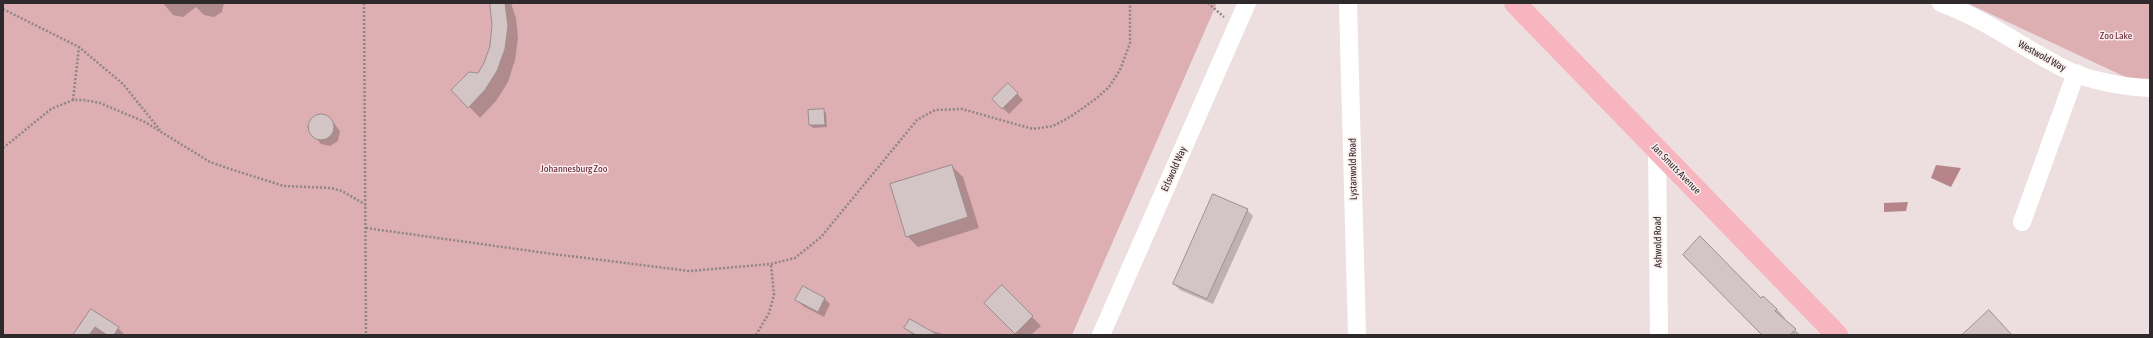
<!DOCTYPE html>
<style>
body{margin:0}
#map{position:relative;width:2153px;height:338px;overflow:hidden;background:#eddfe0;font-family:"Asap Condensed",sans-serif}
canvas{display:block}
.frame{position:absolute;inset:0;border:4px solid #2e292a;pointer-events:none}
</style>
<div id="map">
<canvas width="2153" height="338"></canvas>
<div class="frame"></div>
</div>
<script>
const context = document.querySelector('canvas').getContext('2d');
context.lineJoin = 'round';
function fill(path, color) {
  context.fillStyle = color;
  context.fill(path, 'evenodd');
}
function strokePath(path, color, width, dash) {
  context.strokeStyle = color;
  context.lineWidth = width;
  context.lineCap = dash ? 'butt' : 'round';
  context.setLineDash(dash || []);
  context.stroke(path);
}
function drawText(font, color, halo, rows, align = 'center') {
  context.font = font + ' "Asap Condensed",sans-serif';
  context.lineWidth = 3;
  context.setLineDash([]);
  context.textBaseline = 'middle';
  context.strokeStyle = halo;
  context.fillStyle = color;
  for (const [text, x, y, turn = 0] of rows) {
    context.save();
    context.translate(x, y);
    context.rotate((+turn || 0) * Math.PI / 180);
    context.textAlign = isNaN(turn) ? turn : align;
    if (halo) context.strokeText(text, 0, 0);
    context.fillText(text, 0, 0);
    context.restore();
  }
}
fill(new Path2D(`
 M 3,3 L 1217,3 L 1072,335 L 3,335 Z
 M 1967,3 L 2150,3 L 2150,88 L 2149,88 Z`), '#ddaeb2');
fill(new Path2D(`
 M 1936,165 L 1961,168 L 1951,187 L 1931,178 Z
 M 1908,202 L 1906,211 L 1884,212 L 1884,203 Z`), '#b7848a');
fill(new Path2D(`
 M 163,3 L 224,3 L 222,12 L 214,17 L 204,15 L 196,7 L 183,17 L 173,15 Z
 M 490,3 L 511,3 L 516,18 L 518,38 L 515,60 L 508,82 L 496,101 L 480,118 L 453,90 L 479,75 L 485,64 L 491,46 L 493,25 Z
 M 1008,84 L 1023,100 L 1009,114 L 993,99 Z
 M 823,110 L 826,113 L 827,127 L 813,128 L 810,125 L 809,111 Z
 M 319,115 L 329,117 L 340,131 L 338,141 L 330,146 L 321,144 L 309,129 L 311,120 Z
 M 952,166 L 963,177 L 979,228 L 918,247 L 907,236 Z
 M 1247,210 L 1253,216 L 1213,304 L 1180,290 L 1174,284 Z
 M 1002,286 L 1041,326 L 1031,335 L 1018,335 L 985,303 Z
 M 824,298 L 830,304 L 824,317 L 803,306 L 797,300 Z
 M 1761,299 L 1777,309 L 1785,318 L 1783,320 L 1801,335 L 1763,335 Z
 M 91,310 L 118,328 L 125,335 L 74,335 Z
 M 906,328 L 928,330 L 947,335 L 913,335 Z`), '#0003');
const building = new Path2D(`
 M 490,3 L 505,3 L 508,26 L 505,49 L 497,71 L 485,90 L 468,108 L 451,90 L 469,72 L 478,73 L 484,63 L 490,46 L 492,25 Z
 M 1008,83 L 1018,93 L 1002,109 L 992,99 Z
 M 824,109 L 825,125 L 809,125 L 808,110 Z
 M308 127a13 13 0 1 1 26 0a13 13 0 1 1-26 0Z
 M 952,165 L 968,217 L 906,237 L 890,184 Z
 M 1213,194 L 1248,209 L 1207,299 L 1173,284 Z
 M 1700,236 L 1761,298 L 1763,296 L 1777,309 L 1775,311 L 1796,329 L 1790,335 L 1762,335 L 1683,255 Z
 M 1002,285 L 1033,316 L 1015,334 L 984,303 Z
 M 803,286 L 825,298 L 818,312 L 795,300 Z
 M 91,309 L 119,327 L 114,335 L 107,335 L 95,327 L 89,335 L 73,335 Z
 M 1989,310 L 2012,335 L 1962,335 Z
 M 910,319 L 938,335 L 916,335 L 904,328 Z`);
fill(building, '#d3c5c6');
strokePath(building, '#9b8e8f', 1);
strokePath(new Path2D(`
 M 364,3 L 366,335
 M 1208,3 L 1224,17
 M 3,9 L 79,47 L 123,84 L 160,130
 M 73,100 L 79,47
 M 3,148 L 51,109 L 73,100 L 84,100 L 100,103 L 145,122 L 210,162 L 230,169 L 284,186 L 331,188 L 342,191 L 366,205
 M 366,228 L 553,254 L 690,271 L 771,264 L 795,258 L 821,237 L 917,120 L 935,110 L 962,109 L 1033,129 L 1053,126 L 1070,117 L 1097,98 L 1109,87 L 1120,70 L 1130,43 L 1130,3
 M 756,335 L 769,313 L 774,295 L 771,264`), '#8f8586', 2.5, [2, 2]);
strokePath(new Path2D(`
 M 1348,3 L 1357,335
 M 1941,3 C 1986,19 2024,49 2067,70 C 2090,81 2125,87 2150,88
 M 1657,148 L 1659,335
 M 2022,222 L 2076,73
 M 1101,335 L 1247,3`), '#fff', 18);
strokePath(new Path2D(`
 M 1515,3 L 1837,335`), '#f7b6bf', 22);
drawText('10px', '#63232f', '#fbedee', [
 ["Zoo Lake",2116,36],
 ["Johannesburg Zoo",574,169]
]);
drawText('10px', '#2e292a', '#fbedee', [
 ["Westwold Way",2042,56,29],
 ["Erlswold Way",1174,169,-66],
 ["Lystanwold Road",1353,169,-91],
 ["Jan Smuts Avenue",1676,169,46],
 ["Ashwold Road",1658,242,-91]
]);
</script>
